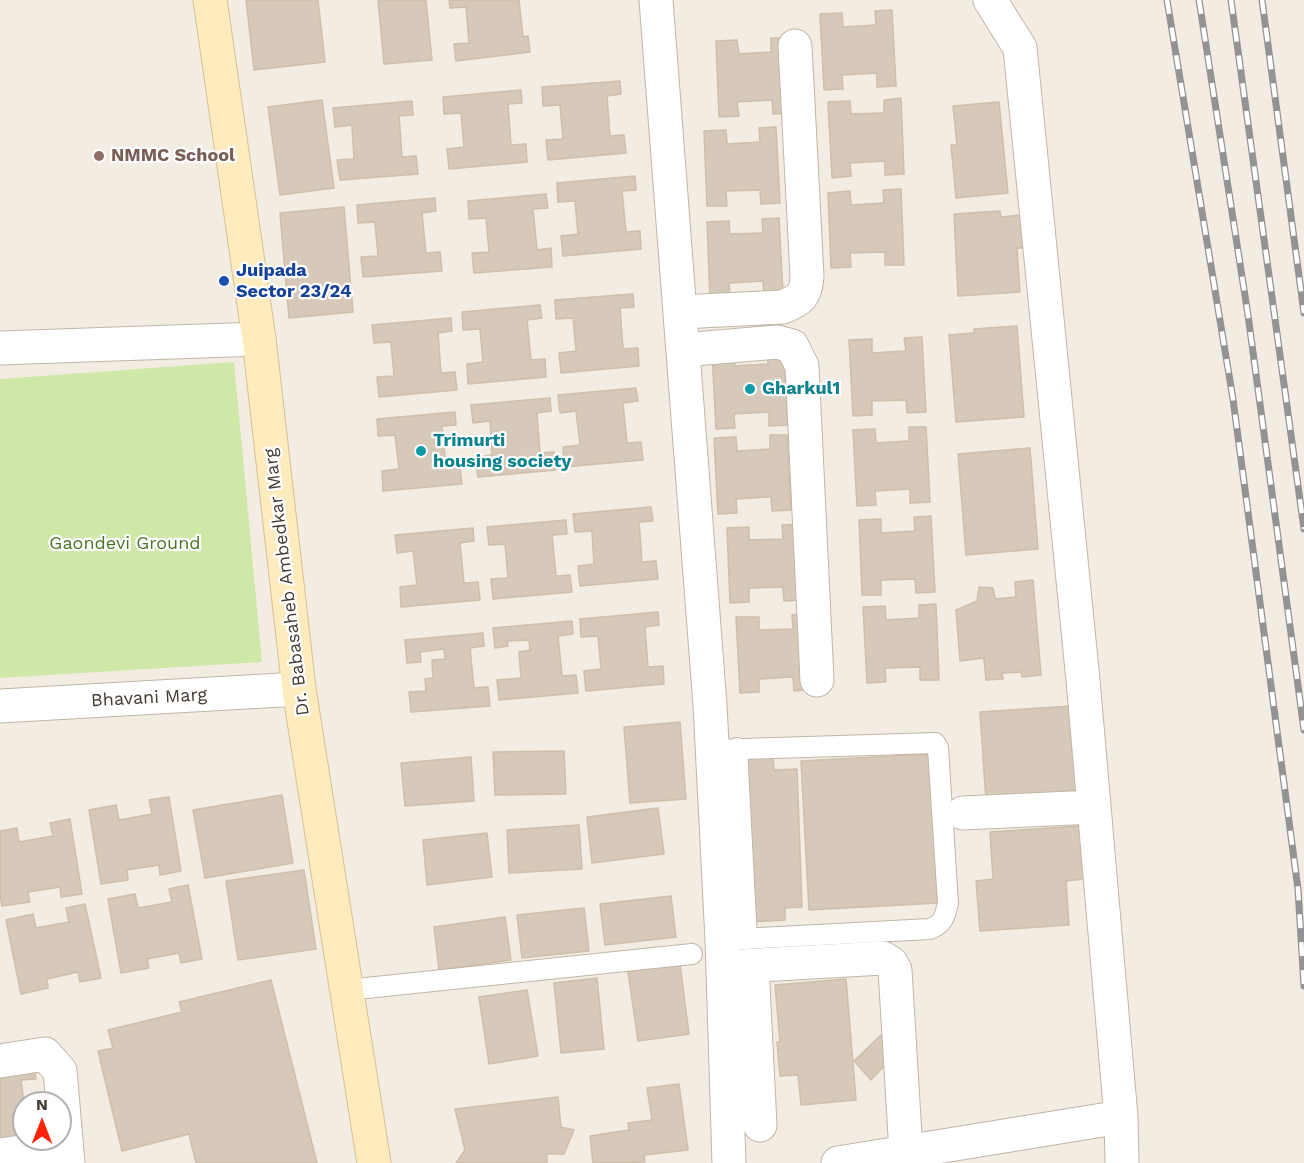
<!DOCTYPE html>
<style>
body{margin:0}
#map{position:relative;width:1304px;height:1163px;overflow:hidden;background:#f2ece2;font-family:"Work Sans",sans-serif}
canvas{display:block}
.north{position:absolute;left:12px;top:1091px;width:60px;height:60px;box-sizing:border-box;background:#fff;border:2px solid #b4b1ad;border-radius:50%;rotate:0deg;font-size:16px;font-weight:700;line-height:24px;text-align:center;color:#433b32}
.north::after{content:'';display:block;margin:auto;width:21px;height:27px;background:#ff220b;clip-path:polygon(50% 0,100% 100%,50% 72%,0 100%)}
</style>
<div id="map">
<canvas width="1304" height="1163"></canvas>
<div class="north">N</div>
</div>
<script>
const context = document.querySelector('canvas').getContext('2d');
context.lineJoin = 'round';
function fill(path, color) {
  context.fillStyle = color;
  context.fill(path, 'evenodd');
}
function strokePath(path, color, width, dash) {
  context.strokeStyle = color;
  context.lineWidth = width;
  context.lineCap = dash ? 'butt' : 'round';
  context.setLineDash(dash || []);
  context.stroke(path);
}
function drawText(font, color, halo, rows, align = 'center') {
  context.font = font + ' "Work Sans",sans-serif';
  context.lineWidth = 4.5;
  context.setLineDash([]);
  context.textBaseline = 'middle';
  context.strokeStyle = halo;
  context.fillStyle = color;
  for (const [text, x, y, turn = 0] of rows) {
    context.save();
    context.translate(x, y);
    context.rotate((+turn || 0) * Math.PI / 180);
    context.textAlign = isNaN(turn) ? turn : align;
    if (halo) context.strokeText(text, 0, 0);
    context.fillText(text, 0, 0);
    context.restore();
  }
}
fill(new Path2D(`
 M 234,362 L 262,662 L 0,678 L 0,379 Z`), '#cfe8a8');
const building = new Path2D(`
 M 246,0 L 318,0 L 325,62 L 254,70 Z
 M 378,0 L 426,0 L 432,60 L 384,64 Z
 M 449,0 L 519,0 L 523,37 L 528,36 L 530,52 L 456,61 L 454,44 L 469,43 L 466,7 L 450,8 Z
 M 892,10 L 896,86 L 877,87 L 877,73 L 842,75 L 843,89 L 824,90 L 820,14 L 842,13 L 843,27 L 876,25 L 875,11 Z
 M 771,38 L 788,38 L 792,113 L 773,114 L 772,100 L 737,102 L 739,116 L 719,117 L 716,41 L 737,40 L 739,54 L 771,52 Z
 M 620,81 L 621,94 L 607,96 L 610,136 L 624,135 L 626,153 L 548,160 L 546,140 L 563,139 L 560,105 L 543,106 L 542,87 Z
 M 521,90 L 522,103 L 508,104 L 511,145 L 526,144 L 527,162 L 449,169 L 447,149 L 464,147 L 461,113 L 444,114 L 443,97 Z
 M 901,98 L 904,174 L 885,175 L 885,161 L 850,163 L 851,176 L 832,178 L 828,102 L 850,101 L 851,114 L 884,113 L 884,100 Z
 M 322,100 L 334,188 L 280,195 L 268,107 Z
 M 412,101 L 413,115 L 399,116 L 402,157 L 416,156 L 418,174 L 340,180 L 337,160 L 354,159 L 352,125 L 335,127 L 333,108 Z
 M 999,102 L 1008,193 L 956,198 L 951,145 L 957,145 L 953,106 Z
 M 776,127 L 780,203 L 761,204 L 760,190 L 726,191 L 727,206 L 707,206 L 704,131 L 726,130 L 727,144 L 760,142 L 759,128 Z
 M 635,176 L 636,190 L 622,191 L 626,232 L 640,231 L 641,249 L 563,256 L 561,236 L 578,234 L 575,201 L 558,202 L 557,183 Z
 M 901,189 L 904,265 L 885,265 L 885,252 L 850,253 L 851,267 L 831,268 L 828,193 L 850,191 L 851,205 L 884,203 L 883,190 Z
 M 546,194 L 548,208 L 533,209 L 537,250 L 551,248 L 552,267 L 474,273 L 472,253 L 489,252 L 486,218 L 469,219 L 468,201 Z
 M 435,198 L 436,211 L 422,213 L 426,253 L 440,252 L 442,271 L 363,277 L 361,257 L 378,256 L 375,222 L 358,223 L 357,205 Z
 M 344,207 L 353,312 L 289,318 L 280,213 Z
 M 1000,211 L 1001,217 L 1021,215 L 1023,248 L 1017,248 L 1020,292 L 958,296 L 954,214 Z
 M 779,218 L 783,294 L 764,295 L 763,281 L 729,283 L 730,296 L 710,298 L 707,222 L 729,221 L 730,234 L 763,233 L 762,219 Z
 M 633,294 L 634,307 L 620,308 L 623,349 L 638,348 L 639,366 L 561,373 L 559,353 L 576,351 L 573,318 L 556,319 L 555,300 Z
 M 540,305 L 542,318 L 527,320 L 531,360 L 545,359 L 546,377 L 468,384 L 467,364 L 483,362 L 480,329 L 463,330 L 462,312 Z
 M 451,318 L 452,331 L 438,333 L 441,373 L 455,372 L 457,390 L 379,397 L 377,377 L 394,376 L 391,342 L 374,343 L 372,325 Z
 M 1017,326 L 1024,417 L 956,422 L 949,335 L 974,333 L 974,329 Z
 M 922,337 L 926,412 L 907,413 L 906,400 L 872,401 L 872,415 L 853,416 L 849,340 L 872,339 L 872,353 L 906,351 L 904,338 Z
 M 767,350 L 784,350 L 788,425 L 769,426 L 769,412 L 734,414 L 735,428 L 716,429 L 712,353 L 734,352 L 735,366 L 768,364 Z
 M 636,388 L 638,401 L 623,403 L 627,443 L 641,442 L 643,460 L 564,467 L 563,447 L 580,445 L 576,411 L 560,413 L 558,395 Z
 M 550,398 L 551,411 L 537,413 L 540,453 L 554,452 L 556,470 L 478,477 L 475,457 L 492,455 L 490,421 L 473,423 L 471,405 Z
 M 455,412 L 456,425 L 442,426 L 446,467 L 460,466 L 462,484 L 383,491 L 382,471 L 399,469 L 395,435 L 378,436 L 377,419 Z
 M 909,427 L 926,427 L 930,502 L 910,503 L 910,489 L 875,491 L 876,505 L 857,506 L 853,430 L 875,429 L 876,443 L 909,441 Z
 M 770,435 L 787,435 L 791,510 L 772,511 L 771,497 L 767,497 L 736,499 L 737,513 L 718,514 L 714,438 L 736,437 L 737,451 L 770,449 Z
 M 1030,448 L 1038,549 L 966,555 L 958,454 Z
 M 651,507 L 653,521 L 639,522 L 642,562 L 656,561 L 658,579 L 580,586 L 578,566 L 594,564 L 592,531 L 575,532 L 573,514 Z
 M 931,516 L 935,592 L 916,593 L 915,579 L 881,580 L 881,595 L 862,595 L 859,520 L 881,519 L 881,533 L 915,531 L 914,517 Z
 M 566,520 L 567,534 L 552,535 L 556,576 L 570,575 L 572,592 L 493,599 L 491,579 L 508,578 L 505,544 L 489,545 L 487,527 Z
 M 799,524 L 803,600 L 784,601 L 783,587 L 749,588 L 749,602 L 730,603 L 727,528 L 749,527 L 749,540 L 783,539 L 782,525 Z
 M 473,528 L 474,541 L 460,543 L 464,583 L 478,582 L 480,600 L 401,607 L 400,587 L 417,585 L 413,551 L 397,553 L 395,535 Z
 M 1033,580 L 1041,675 L 1022,677 L 1021,672 L 1002,673 L 1003,679 L 986,680 L 984,658 L 960,661 L 956,610 L 977,601 L 979,587 L 993,588 L 995,599 L 1016,597 L 1015,582 Z
 M 936,604 L 939,680 L 920,680 L 920,667 L 885,668 L 886,682 L 867,683 L 863,607 L 885,606 L 886,620 L 919,618 L 919,605 Z
 M 658,612 L 659,625 L 645,627 L 648,667 L 663,666 L 664,684 L 586,691 L 584,671 L 601,669 L 598,636 L 581,637 L 580,619 Z
 M 809,614 L 813,689 L 794,691 L 793,677 L 759,679 L 759,692 L 740,693 L 736,617 L 759,617 L 759,630 L 793,629 L 792,615 Z
 M 572,621 L 573,634 L 558,636 L 562,676 L 576,675 L 578,693 L 499,700 L 497,680 L 521,678 L 519,652 L 530,650 L 529,640 L 507,641 L 508,646 L 495,648 L 493,628 Z
 M 483,633 L 484,646 L 470,648 L 474,688 L 488,687 L 490,706 L 411,712 L 409,692 L 426,691 L 425,679 L 433,678 L 432,660 L 445,659 L 444,649 L 420,652 L 421,662 L 407,663 L 405,640 Z
 M 1071,706 L 1077,795 L 986,801 L 980,712 Z
 M 680,722 L 686,799 L 630,803 L 624,727 Z
 M 564,751 L 566,794 L 495,795 L 493,752 Z
 M 930,754 L 938,903 L 809,910 L 801,761 Z
 M 773,755 L 774,770 L 797,769 L 802,907 L 785,908 L 785,920 L 751,922 L 745,756 Z
 M 471,757 L 474,801 L 405,806 L 401,763 Z
 M 282,795 L 293,863 L 205,878 L 193,810 Z
 M 169,797 L 181,871 L 160,875 L 159,865 L 127,870 L 128,880 L 101,884 L 89,810 L 116,805 L 119,820 L 152,814 L 149,800 Z
 M 658,808 L 664,854 L 592,863 L 587,817 Z
 M 70,819 L 82,894 L 61,897 L 60,887 L 28,892 L 30,902 L 2,906 L 0,895 L 0,831 L 17,828 L 19,842 L 53,836 L 50,823 Z
 M 579,825 L 582,869 L 509,873 L 507,830 Z
 M 1081,826 L 1084,879 L 1066,881 L 1069,925 L 980,931 L 976,881 L 993,879 L 990,832 Z
 M 487,833 L 492,877 L 427,885 L 423,840 Z
 M 304,870 L 316,949 L 238,960 L 226,881 Z
 M 188,885 L 202,959 L 181,963 L 179,953 L 147,959 L 149,968 L 121,973 L 108,899 L 135,894 L 138,908 L 172,902 L 169,889 Z
 M 671,896 L 676,937 L 605,945 L 600,904 Z
 M 85,904 L 101,978 L 80,982 L 78,972 L 47,979 L 48,988 L 21,994 L 6,920 L 33,914 L 36,928 L 69,922 L 66,908 Z
 M 584,908 L 589,951 L 522,958 L 517,915 Z
 M 505,917 L 511,960 L 439,970 L 434,927 Z
 M 680,964 L 689,1034 L 638,1041 L 628,972 Z
 M 597,978 L 604,1049 L 561,1053 L 554,983 Z
 M 846,979 L 856,1100 L 801,1105 L 798,1075 L 780,1076 L 777,1042 L 780,1042 L 775,985 Z
 M 271,980 L 317,1163 L 196,1163 L 189,1134 L 122,1151 L 98,1051 L 113,1048 L 108,1030 L 182,1012 L 179,1002 Z
 M 527,990 L 538,1056 L 489,1064 L 479,997 Z
 M 884,1032 L 899,1050 L 871,1080 L 854,1061 Z
 M 33,1060 L 36,1079 L 21,1080 L 24,1104 L 24,1137 L 0,1139 L 0,1063 Z
 M 679,1084 L 688,1150 L 644,1155 L 645,1162 L 593,1163 L 590,1136 L 629,1130 L 628,1123 L 652,1120 L 647,1088 Z
 M 558,1097 L 561,1127 L 574,1130 L 564,1154 L 547,1154 L 547,1163 L 456,1163 L 465,1150 L 455,1109 Z`);
fill(building, '#d6c9ba');
strokePath(building, '#cebeaa', 1.5);
const lane = new Path2D(`
 M 737,748 L 747,939
 M 711,750 L 935,743 L 938,748 L 948,903 C 945,917 943,924 930,929 L 722,940
 M 347,990 L 692,954`);
const street = new Path2D(`
 M 656,0 L 710,705 L 722,940 L 729,1163
 M 990,0 L 1020,48 L 1083,680 L 1121,1117 L 1122,1163
 M 680,312 L 783,307 C 801,299 806,296 807,276 L 795,46
 M 0,348 L 259,339
 M 683,350 L 777,342 L 792,346 L 802,366 L 817,680
 M 0,706 L 299,689
 M 963,813 L 1094,807
 M 752,965 L 760,1125
 M 723,967 L 883,958 L 891,963 L 895,970 L 906,1152
 M 0,1061 L 45,1054 L 60,1071 L 68,1163
 M 0,1155 L 66,1146
 M 838,1163 L 1121,1117`);
const secondary = new Path2D(`
 M 210,0 L 259,339 L 299,689 L 374,1163`);
strokePath(lane, '#c0b6a7', 22);
strokePath(street, '#c0b6a7', 35);
strokePath(secondary, '#d7c091', 35);
strokePath(lane, '#fff', 20);
strokePath(street, '#fff', 33);
strokePath(secondary, '#ffecbe', 33);
const rail = new Path2D(`
 M 1167,0 L 1233,399 L 1298,889 L 1304,986
 M 1199,0 L 1248,315 L 1304,730
 M 1231,0 L 1304,529
 M 1262,0 L 1304,313`);
strokePath(rail, '#939393', 7);
strokePath(rail, '#fff', 4.5, [14]);
for (const [x, y, r, color] of [
 [99,156,6,"#8d6e63"],
 [224,281,6,"#1a4fb4"],
 [750,389,6,"#0f9aa8"],
 [421,451,6,"#0f9aa8"]
]) {
  const dot = new Path2D();
  dot.arc(x, y, r, 0, 2 * Math.PI);
  context.fillStyle = color;
  context.fill(dot);
  strokePath(dot, '#fff', 2);
}
drawText('bold 18px', '#785e54', '#fff', [
 ["NMMC School",111,156]
], 'left');
drawText('bold 18px', '#164399', '#fff', [
 ["Juipada",236,271],
 ["Sector 23/24",236,292]
], 'left');
drawText('bold 18px', '#0d838f', '#fff', [
 ["Gharkul1",762,389],
 ["Trimurti",433,441],
 ["housing society",433,462]
], 'left');
drawText('18px', '#487525', '#fff', [
 ["Gaondevi Ground",125,544]
]);
drawText('18px', '#433b32', '#fff', [
 ["Dr. Babasaheb Ambedkar Marg",287,582,-97],
 ["Bhavani Marg",149,698,-3]
]);
</script>
